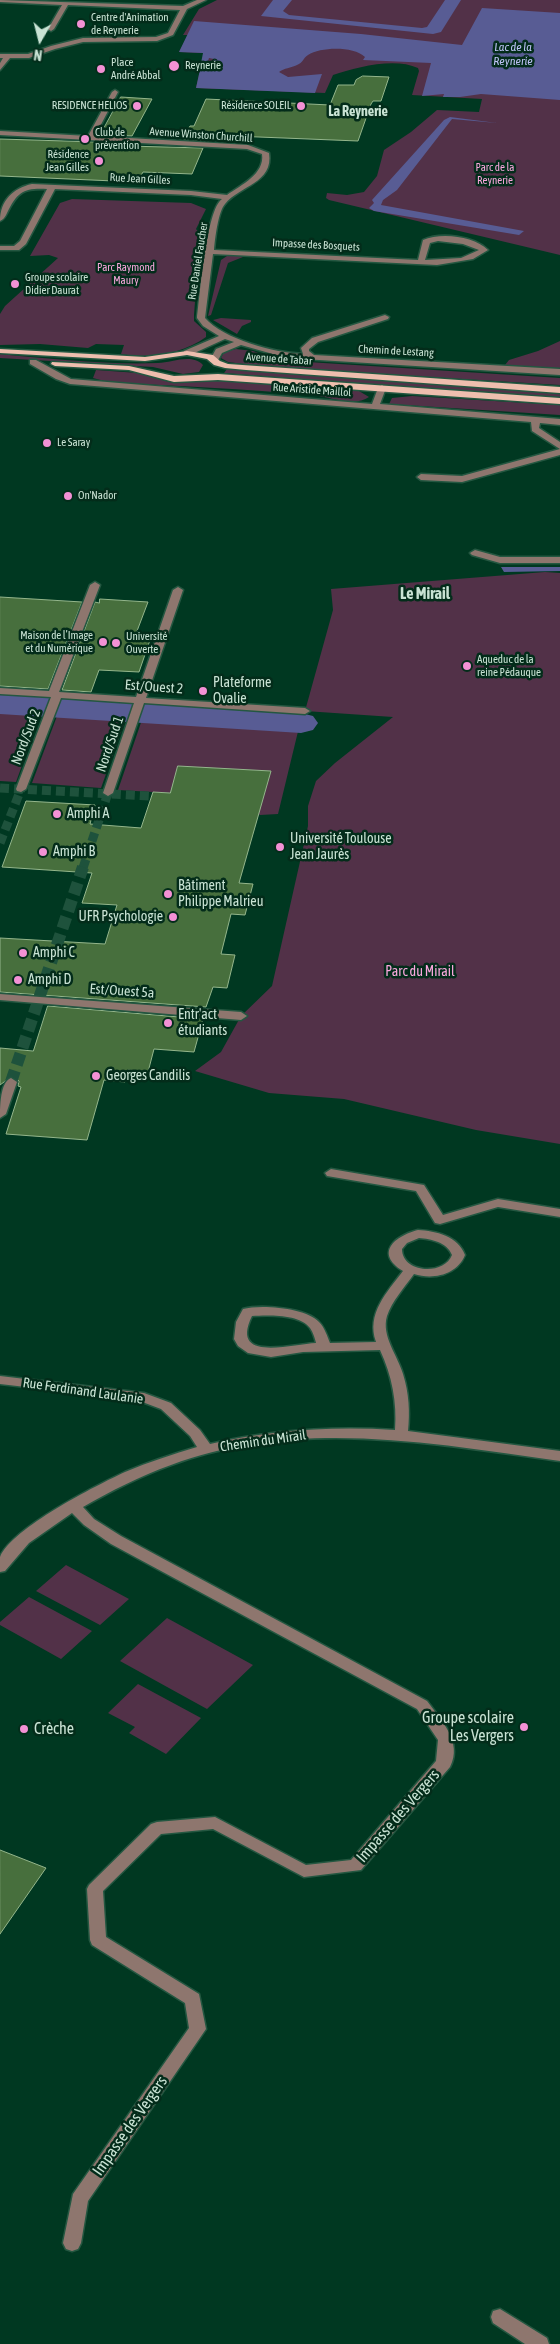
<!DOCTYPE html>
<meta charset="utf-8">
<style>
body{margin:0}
#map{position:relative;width:560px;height:2344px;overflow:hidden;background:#003821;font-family:"Asap Condensed",sans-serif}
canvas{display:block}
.north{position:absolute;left:15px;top:15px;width:50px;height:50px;-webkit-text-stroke:4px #032c1a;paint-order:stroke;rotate:188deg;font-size:14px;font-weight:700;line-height:20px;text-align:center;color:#c9e3d4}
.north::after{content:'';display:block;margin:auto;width:18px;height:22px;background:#c9e3d4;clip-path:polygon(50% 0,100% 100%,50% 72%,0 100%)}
</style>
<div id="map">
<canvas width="560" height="2344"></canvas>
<div class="north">N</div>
</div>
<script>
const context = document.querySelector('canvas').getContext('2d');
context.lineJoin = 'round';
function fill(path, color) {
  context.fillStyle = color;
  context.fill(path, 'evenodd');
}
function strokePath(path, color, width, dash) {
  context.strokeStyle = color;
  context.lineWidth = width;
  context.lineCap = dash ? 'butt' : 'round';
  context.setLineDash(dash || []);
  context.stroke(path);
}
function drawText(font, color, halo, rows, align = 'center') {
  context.font = font + ' "Asap Condensed",sans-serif';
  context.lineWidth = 5;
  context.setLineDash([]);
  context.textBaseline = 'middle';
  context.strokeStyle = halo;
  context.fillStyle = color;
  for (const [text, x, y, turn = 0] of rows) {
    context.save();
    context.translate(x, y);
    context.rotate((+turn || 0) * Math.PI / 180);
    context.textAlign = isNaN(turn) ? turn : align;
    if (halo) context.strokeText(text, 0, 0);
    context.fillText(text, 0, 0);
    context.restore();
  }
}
fill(new Path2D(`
 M 217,0 L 560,0 L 560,255 L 329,200 L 326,198 L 327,193 L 347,195 L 364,192 L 377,176 L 384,150 L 411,132 L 437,110 L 479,112 L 482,99 L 412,95 L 419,71 L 418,68 C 395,57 356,67 333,75 L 325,93 L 196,88 L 204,53 L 179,52 L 188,35 L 183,35 L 199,9 Z
 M 72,199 L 191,203 L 206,209 L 196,229 L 200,234 L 194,315 L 194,321 L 206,332 L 206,337 C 183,354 149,359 121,354 L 124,345 L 96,344 L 88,348 L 40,344 L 0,345 L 0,314 L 5,306 L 58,258 L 49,255 L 30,256 L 60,203 Z
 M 248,255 L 228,263 L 211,315 L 208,316 L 221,260 L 227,256 Z
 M 221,318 L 251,320 L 251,322 L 242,326 L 237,334 L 213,320 Z
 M 560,341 L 560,369 L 505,365 L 509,360 L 538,351 Z
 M 236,349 L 253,351 L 276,360 L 560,378 L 560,385 L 267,367 L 228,362 L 221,358 L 224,352 Z
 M 0,354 C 50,359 109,365 158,363 C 172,363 191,353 203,365 L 199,372 L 183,374 L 153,367 L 0,358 Z
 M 227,369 L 560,393 L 560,399 L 224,373 Z
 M 96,370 L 138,373 L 173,383 L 216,380 L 359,391 L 369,397 C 355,407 329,397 313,395 C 245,389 176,386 108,382 L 93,378 Z
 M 412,396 L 560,405 L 560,415 L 389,404 L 392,398 Z
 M 545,572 L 560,573 L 560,1144 L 476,1130 L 344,1099 L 269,1093 L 195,1071 L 221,1052 L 241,1016 L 272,986 L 308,826 L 308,806 L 316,781 L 335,763 L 393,717 L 305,711 L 333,610 L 331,589 Z
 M 0,696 L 46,699 L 16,782 L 0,781 Z
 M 63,700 L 131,704 L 101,788 L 32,783 Z
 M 147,705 L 302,715 L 278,814 L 260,815 L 257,813 L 271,771 L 214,768 L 211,777 L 170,793 L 118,790 Z
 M 66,1565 L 129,1599 L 100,1625 L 36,1591 Z
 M 29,1597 L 92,1631 L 61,1659 L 0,1625 L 0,1622 Z
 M 167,1618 L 253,1665 L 207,1709 L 120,1661 Z
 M 138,1684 L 201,1718 L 166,1754 L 129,1733 L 135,1727 L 108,1713 Z`), '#523148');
fill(new Path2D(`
 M 273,0 L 292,0 L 283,11 L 289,15 L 422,28 L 427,27 L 445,0 L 461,0 L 441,32 L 433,34 L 261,16 Z
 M 482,8 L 560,13 L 560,100 L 481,94 L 460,97 L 443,97 L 444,94 L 422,96 L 431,63 L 363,60 L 365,57 C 353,46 321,47 308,55 C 303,58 303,63 297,65 C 291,68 284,68 279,72 L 288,77 L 322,74 L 315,93 L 196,88 L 201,65 L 207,65 L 205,71 L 210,71 L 214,59 L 209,58 L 207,64 L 201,63 L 203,53 L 179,52 L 194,21 L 361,34 L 462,45 Z
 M 450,117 L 497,123 L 452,119 L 397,190 L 383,200 L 381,205 L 524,231 L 519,235 L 374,211 L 369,208 L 374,203 L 372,200 L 444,120 Z
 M 501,567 L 560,567 L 560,571 L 504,572 Z`), '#585c94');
fill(new Path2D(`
 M 0,694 L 301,713 L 313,716 L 318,723 L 313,730 L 301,733 L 0,714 Z`), '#585c94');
const building = new Path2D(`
 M 363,76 L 389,77 L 381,101 L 373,101 L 371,104 L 358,141 L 209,135 L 206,141 L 183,139 L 190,126 L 194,126 L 206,99 L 330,105 L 338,85 L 354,85 L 356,80 Z
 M 121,97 L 152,99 L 132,136 L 101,134 Z
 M 0,139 L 97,142 L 128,144 L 127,146 L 203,148 L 192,174 L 143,172 L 137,182 L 0,176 Z
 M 0,597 L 82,602 L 48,689 L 0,686 Z
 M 100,599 L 148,602 L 134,639 L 150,640 L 139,672 L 99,670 L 91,692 L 62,690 L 95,602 L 99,603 Z
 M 178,766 L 271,771 L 239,883 L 253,884 L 245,915 L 231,914 L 221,954 L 235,955 L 227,988 L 213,987 L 206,1007 L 0,992 L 0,938 L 105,944 L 117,905 L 82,903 L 92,873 L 2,867 L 26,801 L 95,805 L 90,824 L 141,828 L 153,792 L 170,793 Z
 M 48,1006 L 203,1019 L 194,1052 L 154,1049 L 148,1072 L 128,1070 L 125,1082 L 104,1080 L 87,1140 L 6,1134 L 21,1087 L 18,1086 L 19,1081 L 12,1076 L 0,1085 L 0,1048 L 33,1051 Z
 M 0,1850 L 46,1868 L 0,1934 Z`);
fill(building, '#476f3d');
strokePath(building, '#94b68c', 1);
strokePath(new Path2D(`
 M 0,788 L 151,796
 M 0,843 L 21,789
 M 83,868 L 108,793`), '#1e523c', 9, [9, 5]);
strokePath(new Path2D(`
 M 11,1082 L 83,867`), '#1e523c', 12, [12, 6]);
const minor = new Path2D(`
 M 0,0 L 183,6 L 197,0 L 206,0 L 187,9 L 173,35 L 157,41 L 83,42 L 55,49 L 29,58 L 10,58 L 0,70 L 0,63 L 3,58 L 0,58 L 0,54 L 28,54 L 51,46 L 83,38 L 156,37 L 168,33 L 180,10 L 68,5 L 54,29 L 51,31 L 48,29 L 62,5 L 0,2 Z
 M 115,90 L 118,92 L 95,136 L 248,145 L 269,153 C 274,183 239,186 225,204 C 218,212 215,239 214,250 L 418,260 L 423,240 C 441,232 474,236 488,250 L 473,259 L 437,265 L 213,254 L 205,318 C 223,339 275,353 303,354 L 301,348 L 312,338 L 385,315 L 389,317 L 388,319 L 318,342 L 309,349 L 309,351 L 314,355 L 560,369 L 560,375 L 287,358 L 241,345 L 222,353 L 217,362 L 211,362 L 210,360 L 216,349 L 234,342 L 225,339 L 190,355 L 184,355 L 184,351 L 219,336 L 203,326 L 197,318 C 200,296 206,210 222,199 L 191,195 L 55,189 L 26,244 L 19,250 L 0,250 L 0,246 L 14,246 L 20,241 L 47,189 C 24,188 18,191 7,213 C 5,217 4,219 0,221 C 0,201 13,188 32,184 L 191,191 L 227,195 C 241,185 265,174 262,154 L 247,149 L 0,135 L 0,131 L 88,136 L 112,92 ZM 438,241 L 463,244 L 479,250 L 461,258 L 425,260 L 430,243 Z
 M 30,360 L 36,360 L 71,379 L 372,404 L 378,388 L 382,385 L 386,388 L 380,404 L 560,419 L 560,425 L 540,423 L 539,428 L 560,442 L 560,449 L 532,431 L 531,422 L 70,384 L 56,379 L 30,364 Z
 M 560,449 L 560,455 L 462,482 L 421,480 L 417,477 L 421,474 L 462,476 Z
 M 475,550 L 500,557 L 560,557 L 560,563 L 500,563 L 472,555 L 470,553 Z
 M 95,582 L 100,585 L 59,692 L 136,697 L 173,590 L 178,587 L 183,590 L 146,698 L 305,708 L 310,711 L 305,714 L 144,703 L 113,793 L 108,796 L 103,793 L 134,703 L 61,698 L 26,789 L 21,792 L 17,791 L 16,789 L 51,697 L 0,694 L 0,688 L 49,691 L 90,585 Z
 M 0,994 L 241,1012 L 247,1016 L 241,1020 L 0,1000 Z
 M 11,1078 L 17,1082 L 6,1114 L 0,1118 C 0,1107 0,1082 11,1078 Z
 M 331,1169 L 424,1185 L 443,1215 L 498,1199 L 560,1209 L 560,1217 L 498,1207 L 440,1224 L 435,1223 L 416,1191 L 327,1176 L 325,1173 Z
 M 418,1230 C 436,1231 458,1236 465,1255 C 457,1275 433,1280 414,1274 C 404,1288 392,1301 387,1316 C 381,1336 398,1356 403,1374 C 409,1393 410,1412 408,1431 L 560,1451 L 560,1461 C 430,1443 298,1418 171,1465 C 140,1476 111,1491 83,1507 L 94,1519 L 121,1536 L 427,1701 C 441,1720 463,1742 450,1767 L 361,1870 L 304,1877 L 213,1829 L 161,1834 L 103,1891 L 106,1937 L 199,1994 L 206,2029 L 88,2201 L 81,2243 L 78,2249 L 72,2251 L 66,2249 L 63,2243 L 73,2194 L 189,2028 L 185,2003 L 92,1945 L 90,1940 L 87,1889 L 89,1885 L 151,1824 L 157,1822 L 215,1817 L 306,1865 L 351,1860 L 436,1761 L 438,1740 L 417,1709 L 111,1544 L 84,1525 L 72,1513 L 29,1543 L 5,1571 L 0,1572 C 0,1568 0,1561 0,1557 C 12,1528 97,1485 125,1472 C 149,1462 173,1454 197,1447 L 190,1436 L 161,1409 L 137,1400 L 0,1384 L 0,1376 L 144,1393 L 171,1403 L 200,1430 L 210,1444 C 271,1430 332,1426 395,1430 C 397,1402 392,1376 380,1350 L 303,1352 L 271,1357 L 248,1353 L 238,1346 L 234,1339 L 236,1322 L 243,1309 C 261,1304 307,1308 319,1322 C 325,1328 327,1336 330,1343 L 376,1342 C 366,1314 387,1292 403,1271 C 374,1253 395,1236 418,1230 ZM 419,1238 C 431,1239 447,1242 452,1255 C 444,1276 402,1273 402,1249 L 407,1243 ZM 252,1316 C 268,1315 300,1314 310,1328 C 313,1332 315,1339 316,1343 C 292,1344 229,1363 252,1316 Z
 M 500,2309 L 547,2338 L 549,2344 L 525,2344 L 493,2323 L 491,2317 L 493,2311 Z`);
const major = new Path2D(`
 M 0,349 L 145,357 L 187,351 L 213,355 L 220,361 L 228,364 L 560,387 L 560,393 L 246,370 L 225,368 L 214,365 L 207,359 L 187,355 L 145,361 L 0,353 Z
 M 52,362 L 129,366 L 174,376 L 218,374 L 560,398 L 560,404 L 218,380 L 174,382 L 129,370 L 55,366 L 51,364 Z`);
strokePath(minor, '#245741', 3);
strokePath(major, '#245741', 3);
fill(minor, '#8e766e');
fill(major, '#eebeae');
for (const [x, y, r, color] of [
 [81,24,5,"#f391d5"],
 [174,66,6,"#f391d5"],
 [101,69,5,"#f391d5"],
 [137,106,5,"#f391d5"],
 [301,106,5,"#f391d5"],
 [85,139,5,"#f391d5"],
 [99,161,5,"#f391d5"],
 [15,284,5,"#f391d5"],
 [47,443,5,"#f391d5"],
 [68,496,5,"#f391d5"],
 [103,642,5,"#f391d5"],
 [116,643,5,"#f391d5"],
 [467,666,5,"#f391d5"],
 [203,691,5,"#f391d5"],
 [57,814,5,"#f391d5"],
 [280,847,5,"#f391d5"],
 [43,852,5,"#f391d5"],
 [168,894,5,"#f391d5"],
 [173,917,5,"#f391d5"],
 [23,953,5,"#f391d5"],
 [18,980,5,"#f391d5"],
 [168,1023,5,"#f391d5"],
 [96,1076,5,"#f391d5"],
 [524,1727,5,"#f391d5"],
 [24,1729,5,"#f391d5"]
]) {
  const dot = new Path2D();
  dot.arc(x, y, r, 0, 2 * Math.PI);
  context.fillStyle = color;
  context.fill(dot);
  strokePath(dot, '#032c1a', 2);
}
drawText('11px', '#c9e3d4', '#032c1a', [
 ["Centre d'Animation",91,18],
 ["de Reynerie",91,31],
 ["Place",111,63],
 ["André Abbal",111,76],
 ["Reynerie",185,66],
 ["RESIDENCE HELIOS",127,106,"right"],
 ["Résidence SOLEIL",291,106,"right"],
 ["Club de",95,133],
 ["prévention",95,146],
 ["Résidence",89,155,"right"],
 ["Jean Gilles",89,168,"right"],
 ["Groupe scolaire",25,278],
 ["Didier Daurat",25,291],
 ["Le Saray",57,443],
 ["On'Nador",78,496],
 ["Maison de l’Image",93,636,"right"],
 ["et du Numérique",93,649,"right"],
 ["Université",126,637],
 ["Ouverte",126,650],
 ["Aqueduc de la",477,660],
 ["reine Pédauque",477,673]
], 'left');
drawText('11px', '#c9e3d4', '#032c1a', [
 ["Avenue Winston Churchill",201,135,4],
 ["Rue Jean Gilles",140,179,3],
 ["Impasse des Bosquets",316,245,3],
 ["Rue Daniel Faucher",198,261,-81],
 ["Chemin de Lestang",396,351,3],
 ["Avenue de Tabar",279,359,4],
 ["Rue Aristide Maillol",312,390,4]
]);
drawText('11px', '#fba8df', '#032c1a', [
 ["Parc de la",495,168],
 ["Reynerie",495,181],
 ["Parc Raymond",126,268],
 ["Maury",126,281]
]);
drawText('italic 12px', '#c0c5f8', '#032c1a', [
 ["Lac de la",513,47],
 ["Reynerie",513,61]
]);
drawText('bold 14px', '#c9e3d4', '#032c1a', [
 ["La Reynerie",358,112]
]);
drawText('14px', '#c9e3d4', '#032c1a', [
 ["Plateforme",213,683],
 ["Ovalie",213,699],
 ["Amphi A",67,814],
 ["Université Toulouse",290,839],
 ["Jean Jaurès",290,855],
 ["Amphi B",53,852],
 ["Bâtiment",178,886],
 ["Philippe Malrieu",178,902],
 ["UFR Psychologie",163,917,"right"],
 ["Amphi C",33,953],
 ["Amphi D",28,980],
 ["Entr'act",178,1015],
 ["étudiants",178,1031],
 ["Georges Candilis",106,1076]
], 'left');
drawText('14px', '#c9e3d4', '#032c1a', [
 ["Est/Ouest 2",154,687,4],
 ["Nord/Sud 2",26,737,-69],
 ["Nord/Sud 1",110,744,-71],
 ["Est/Ouest 5a",122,991,4],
 ["Rue Ferdinand Laulanie",83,1391,8],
 ["Chemin du Mirail",263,1441,-8]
]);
drawText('14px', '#fba8df', '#032c1a', [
 ["Parc du Mirail",420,972]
]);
drawText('bold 16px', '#c9e3d4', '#032c1a', [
 ["Le Mirail",425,594]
]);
drawText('16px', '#c9e3d4', '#032c1a', [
 ["Groupe scolaire",514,1718],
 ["Les Vergers",514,1736],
 ["Crèche",34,1729,"left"]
], 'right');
drawText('16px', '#c9e3d4', '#032c1a', [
 ["Impasse des Vergers",398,1816,-49],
 ["Impasse des Vergers",130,2126,-55]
]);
</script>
